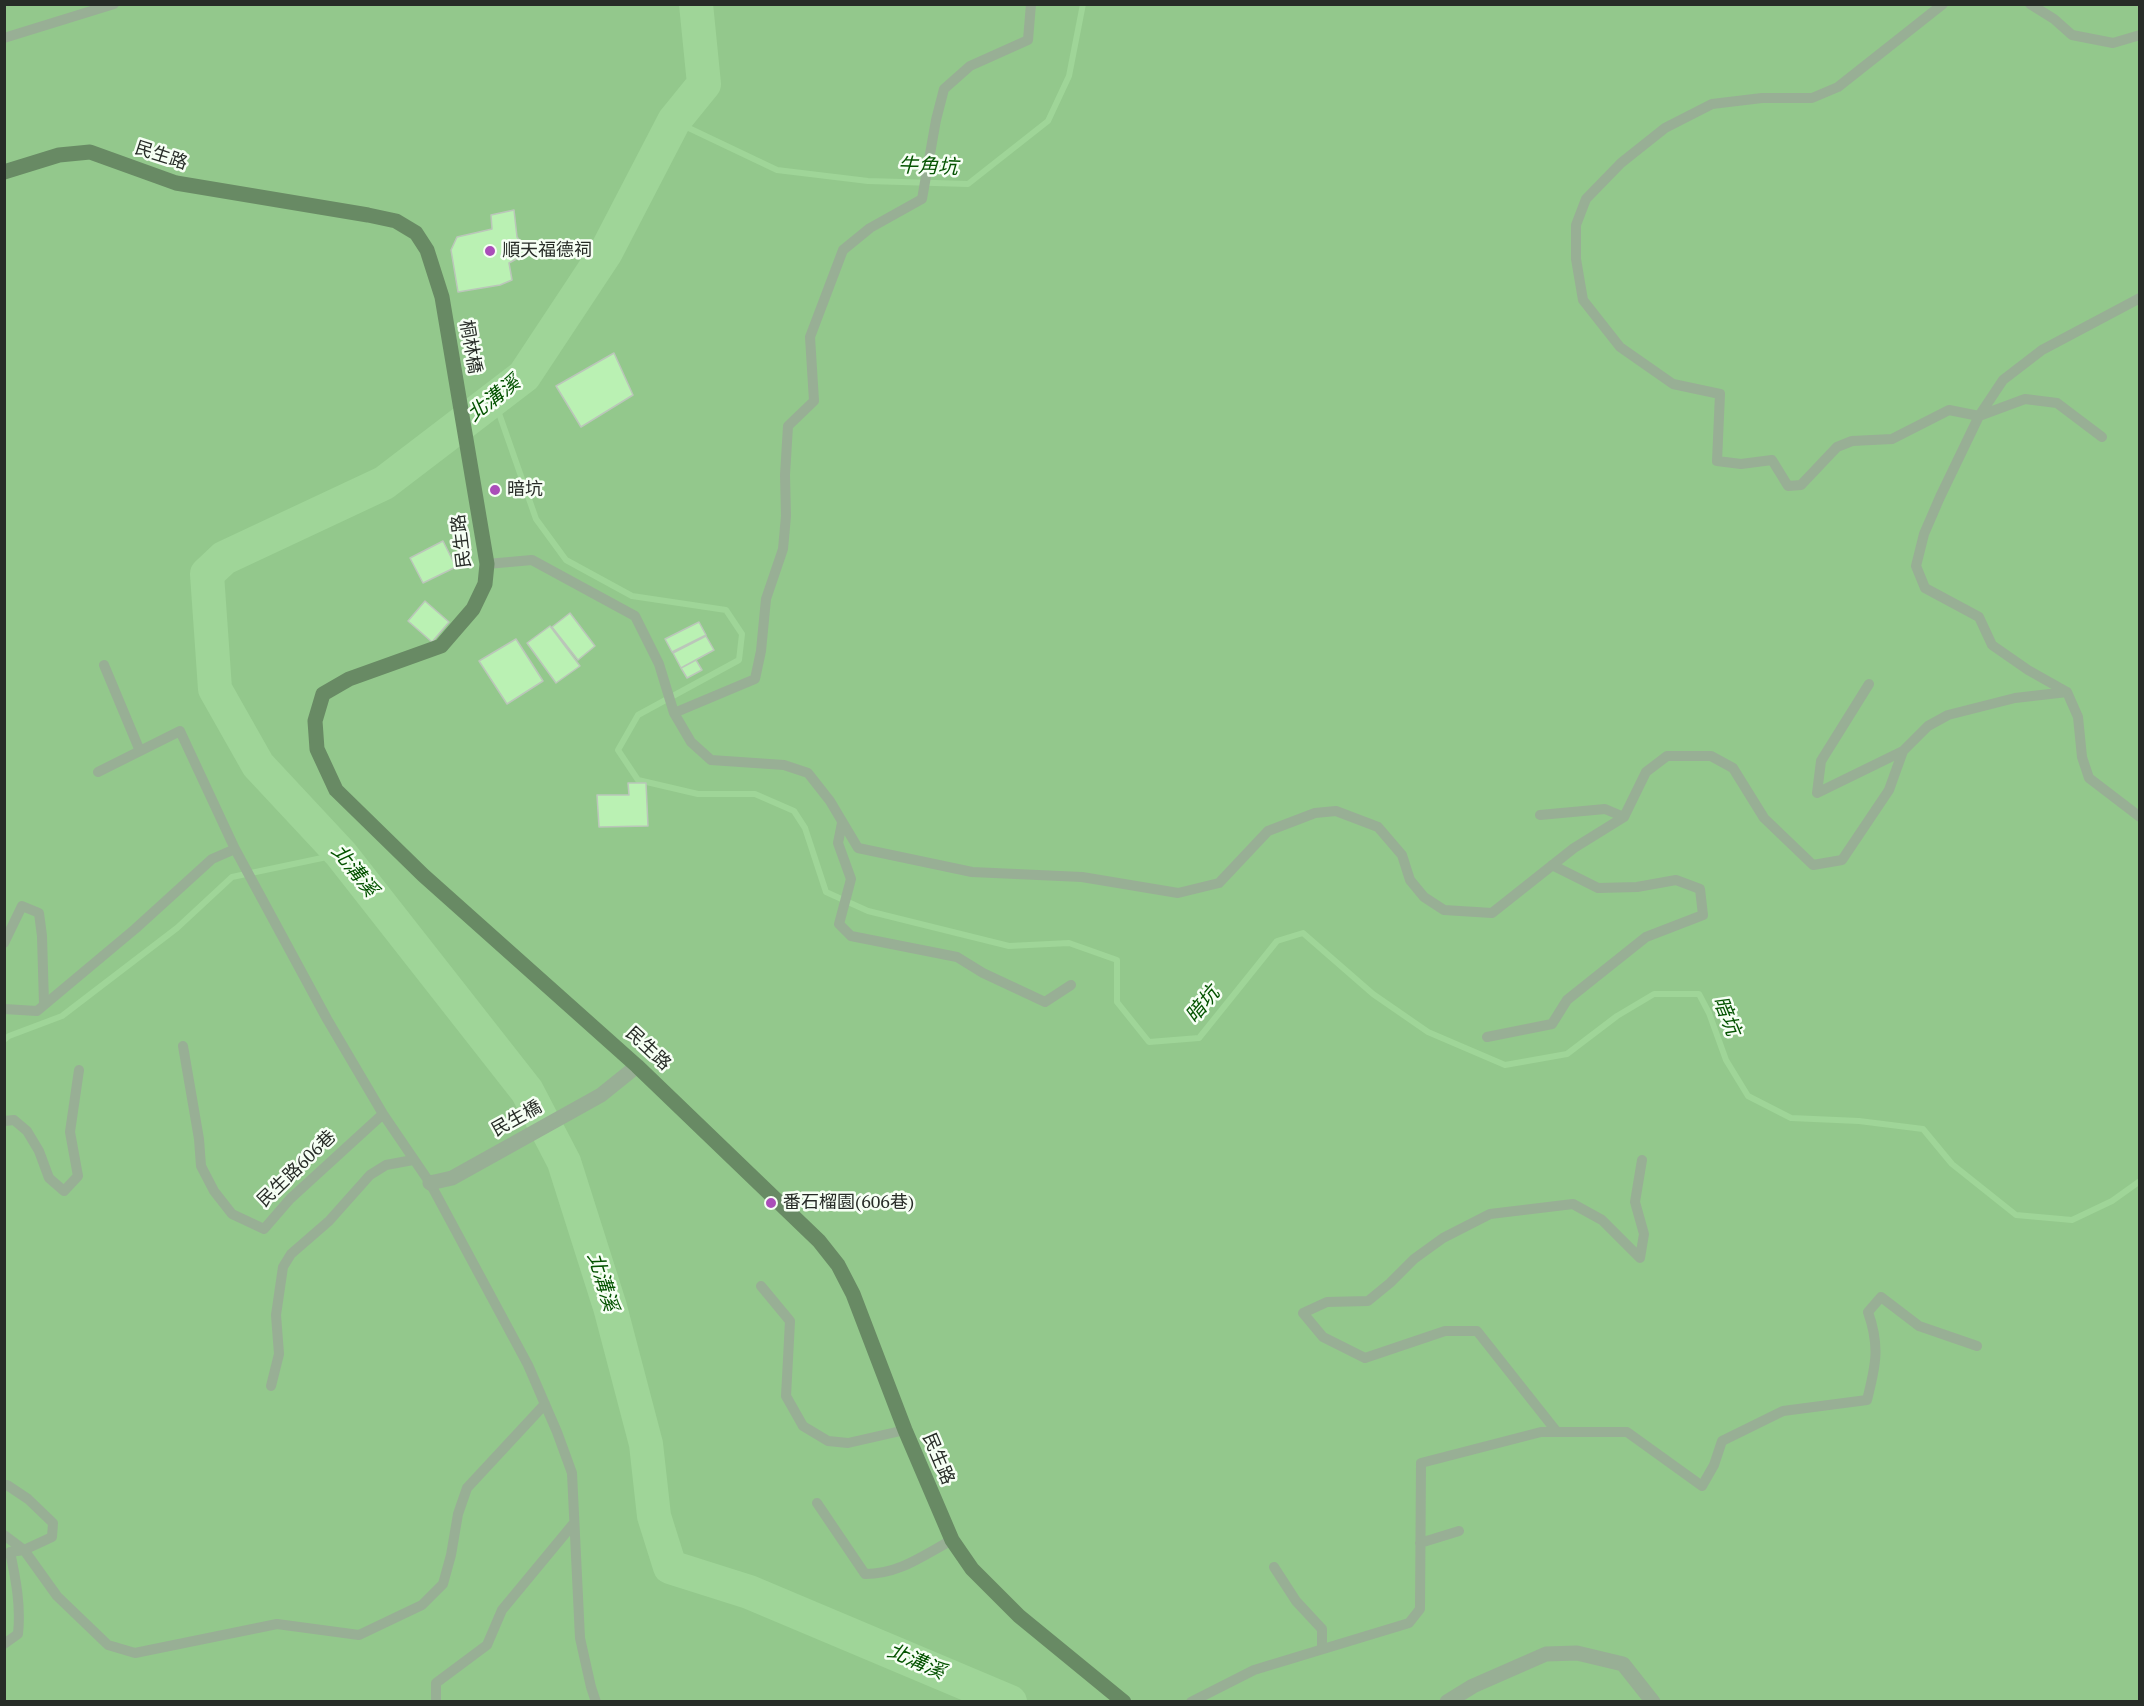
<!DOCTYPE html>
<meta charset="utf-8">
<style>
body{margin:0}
#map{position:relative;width:2144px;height:1706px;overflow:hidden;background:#f6fff4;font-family:"PT Serif",serif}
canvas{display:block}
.frame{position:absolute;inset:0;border:6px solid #272c27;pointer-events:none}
</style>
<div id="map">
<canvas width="2144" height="1706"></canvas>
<div class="frame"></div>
</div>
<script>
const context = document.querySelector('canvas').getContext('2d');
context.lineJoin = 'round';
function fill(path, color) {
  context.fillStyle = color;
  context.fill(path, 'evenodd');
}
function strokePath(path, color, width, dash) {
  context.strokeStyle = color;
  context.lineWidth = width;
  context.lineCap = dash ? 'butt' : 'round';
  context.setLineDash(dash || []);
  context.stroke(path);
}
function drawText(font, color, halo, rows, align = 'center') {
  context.font = font + ' "PT Serif","Noto Sans TC",serif';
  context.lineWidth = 5;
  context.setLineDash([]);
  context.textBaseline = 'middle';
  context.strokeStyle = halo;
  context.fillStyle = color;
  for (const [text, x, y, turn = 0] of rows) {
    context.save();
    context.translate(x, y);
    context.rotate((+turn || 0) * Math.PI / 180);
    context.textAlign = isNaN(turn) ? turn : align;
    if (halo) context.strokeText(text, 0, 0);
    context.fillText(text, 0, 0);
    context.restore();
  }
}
fill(new Path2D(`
 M 5,5 L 2139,5 L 2139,1701 L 5,1701 Z`), '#93c88c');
strokePath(new Path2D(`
 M 674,121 L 777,170 L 868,181 L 968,184 L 1048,121 L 1069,76 L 1083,4
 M 494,399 L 536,519 L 566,560 L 632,596 L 726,610 L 742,634 L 739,660 L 638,715 L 618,750 L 638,780 L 698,794 L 755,794 L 794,811 L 805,828 L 826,892 L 868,911 L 1009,946 L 1069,943 L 1117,960 L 1117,1002 L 1149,1042 L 1199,1038 L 1277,941 L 1303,933 L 1373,994 L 1428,1032 L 1505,1065 L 1567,1054 L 1617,1016 L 1654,994 L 1699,994 L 1709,1013 L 1726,1060 L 1748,1096 L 1791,1118 L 1859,1121 L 1923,1129 L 1952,1164 L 2016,1215 L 2072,1220 L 2112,1201 L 2140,1181
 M 4,1040 L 9,1036 L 62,1016 L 177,928 L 232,877 L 341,854`), '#9fd598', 6);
strokePath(new Path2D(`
 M 696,4 L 704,84 L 674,121 L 606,252 L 524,376 L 384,483 L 224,558 L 207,574 L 215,689 L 258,765 L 341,854 L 527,1091 L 564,1162 L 610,1307 L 646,1444 L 654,1516 L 670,1567 L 749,1592 L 1010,1702`), '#9fd598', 34);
const building = new Path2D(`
 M 514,210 L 517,237 L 529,252 L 509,263 L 512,280 L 500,285 L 458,292 L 451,250 L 457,237 L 492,229 L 491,215 Z
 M 614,353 L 633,395 L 581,427 L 556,386 Z
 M 443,541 L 456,567 L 423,583 L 410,558 Z
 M 425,601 L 449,622 L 432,642 L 408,621 Z
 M 570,613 L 595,646 L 578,660 L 552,627 Z
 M 699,622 L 706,635 L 672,652 L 665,639 Z
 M 550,626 L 580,666 L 556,683 L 527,643 Z
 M 706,636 L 714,650 L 681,668 L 673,653 Z
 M 516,639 L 543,681 L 507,704 L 479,661 Z
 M 696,660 L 702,670 L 687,678 L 681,668 Z
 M 628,783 L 646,783 L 648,826 L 599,827 L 597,795 L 629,795 Z`);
fill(building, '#baf1b3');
strokePath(building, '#bbc6ba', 1.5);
strokePath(new Path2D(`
 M 1943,4 L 1838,87 L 1812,98 L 1762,98 L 1712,104 L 1665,128 L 1621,163 L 1586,199 L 1576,225 L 1576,259 L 1583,300 L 1620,347 L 1673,384 L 1720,394 L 1717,461 L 1741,464 L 1772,460 L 1788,486 L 1801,485 L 1837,447 L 1852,441 L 1892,439 L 1949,410 L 1979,416 L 2025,399 L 2057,403 L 2102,437
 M 2030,4 L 2054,19 L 2072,35 L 2113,43 L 2140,35
 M 4,38 L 114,4
 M 487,564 L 532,560 L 635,616 L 659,664 L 674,713 L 691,742 L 711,760 L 784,765 L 808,773 L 830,801 L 858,848 L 972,872 L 1082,877 L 1178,893 L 1219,883 L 1268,831 L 1315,813 L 1336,811 L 1378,827 L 1402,855 L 1410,880 L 1424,897 L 1444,910 L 1492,913 L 1574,848 L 1624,817 L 1646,772 L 1667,756 L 1711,756 L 1733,768 L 1764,818 L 1813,865 L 1842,860 L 1889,790 L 1903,751 L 1928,726 L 1948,715 L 2015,698 L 2067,692 L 2078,717 L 2082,757 L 2089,778 L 2140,817
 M 104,665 L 140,751
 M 1869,684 L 1821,761 L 1817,793 L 1903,751
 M 2067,692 L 2028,670 L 1992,645 L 1979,617 L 1925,588 L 1916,566 L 1924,534 L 1940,497 L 1979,416 L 2003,380 L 2042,350 L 2140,298
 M 674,713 L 755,679 L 761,651 L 766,599 L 783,549 L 786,516 L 785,475 L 788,426 L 814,401 L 810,337 L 843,250 L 870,228 L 922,199 L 936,120 L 944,89 L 970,66 L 1028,40 L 1031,4
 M 98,772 L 180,731 L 235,849
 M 1540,815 L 1605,809 L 1624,817
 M 842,823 L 838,843 L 851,879 L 839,924 L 851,936 L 957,957 L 983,973 L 1045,1002 L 1071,985
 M 4,943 L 22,906 L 39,913 L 42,936 L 44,1004
 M 4,1009 L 37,1011 L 135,929 L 212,859 L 235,849 L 327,1019 L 383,1114
 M 1487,1037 L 1552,1024 L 1567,1000 L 1646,937 L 1703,915 L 1700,889 L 1676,880 L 1637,887 L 1598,888 L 1552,865
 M 183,1046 L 199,1139 L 201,1166 L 214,1191 L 232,1214 L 264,1229 L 290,1199 L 383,1114 L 430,1183 L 528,1365 L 557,1432 L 572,1473 L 580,1638 L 591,1687 L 596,1702
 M 4,1121 L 14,1120 L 27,1131 L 39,1151 L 49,1178 L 64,1191 L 78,1176 L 70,1132 L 79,1070
 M 761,1286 L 790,1321 L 786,1396 L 803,1426 L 828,1441 L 848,1443 L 905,1430
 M 271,1386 L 279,1354 L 276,1315 L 283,1267 L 291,1254 L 329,1221 L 370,1175 L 386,1165 L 413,1160
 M 1557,1432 L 1477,1331 L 1445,1331 L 1365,1358 L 1323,1337 L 1303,1313 L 1327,1302 L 1368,1301 L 1390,1283 L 1414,1259 L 1443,1238 L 1490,1214 L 1573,1204 L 1602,1220 L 1640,1258 L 1644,1234 L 1635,1202 L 1642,1160
 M 4,1485 L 7,1485 L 28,1499 L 53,1523 L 52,1537 L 24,1550 L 10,1552 C 16,1580 21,1606 18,1634 L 4,1644
 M 817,1503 L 865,1574 C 899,1574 922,1556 952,1540
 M 4,1535 L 24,1550 L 57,1596 L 108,1645 L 135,1653 L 277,1624 L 359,1635 L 422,1605 L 443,1584 L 451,1555 L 458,1514 L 467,1488 L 545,1404
 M 1420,1543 L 1459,1531
 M 1274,1567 L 1296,1601 L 1322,1629 L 1322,1649
 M 436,1702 L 436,1683 L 487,1645 L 502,1610 L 574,1523
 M 1191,1702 L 1254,1670 L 1409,1623 L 1420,1609 L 1421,1463 L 1541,1432 L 1627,1432 L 1702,1486 L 1714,1465 L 1722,1441 L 1783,1411 L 1867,1400 C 1876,1365 1880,1346 1868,1312 L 1881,1297 L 1919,1326 L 1977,1346`), '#98af95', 10);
strokePath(new Path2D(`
 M 430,1183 L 452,1178 L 601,1095 L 637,1066
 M 1447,1702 L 1473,1686 L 1546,1654 L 1577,1653 L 1623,1664 L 1653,1702`), '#98af95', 15);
strokePath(new Path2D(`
 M 4,172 L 59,155 L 90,152 L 176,183 L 368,215 L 396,221 L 416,233 L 427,250 L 442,297 L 487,564 L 485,584 L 473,609 L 441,646 L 349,679 L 323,694 L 315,721 L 317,749 L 336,790 L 423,875 L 637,1066 L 819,1241 L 838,1265 L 853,1294 L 905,1430 L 952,1540 L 972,1569 L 1019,1616 L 1124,1702`), '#688a64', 15);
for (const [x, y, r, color] of [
 [490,251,6,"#aa4eb9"],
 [495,490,6,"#aa4eb9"],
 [771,1203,6,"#aa4eb9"]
]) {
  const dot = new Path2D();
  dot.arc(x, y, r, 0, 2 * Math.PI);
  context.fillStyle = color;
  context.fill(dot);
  strokePath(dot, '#f6fff4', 2);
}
drawText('18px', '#272c27', '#f6fff4', [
 ["民生路",161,156,18],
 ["桐林橋",470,347,80],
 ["民生路",462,541,-97],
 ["民生路",648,1049,43],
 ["民生橋",517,1119,-29],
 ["民生路606巷",297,1169,-44],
 ["民生路",938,1459,67]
]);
drawText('18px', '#272c27', '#f6fff4', [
 ["順天福德祠",502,251],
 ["暗坑",507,490],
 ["番石榴園(606巷)",783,1203]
], 'left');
drawText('italic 20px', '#045300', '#f6fff4', [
 ["牛角坑",928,167,2],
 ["北溝溪",494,399,-38],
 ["北溝溪",354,871,51],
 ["暗坑",1203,1005,-50],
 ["暗坑",1726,1016,68],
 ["北溝溪",602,1282,73],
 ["北溝溪",916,1662,23]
]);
</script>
